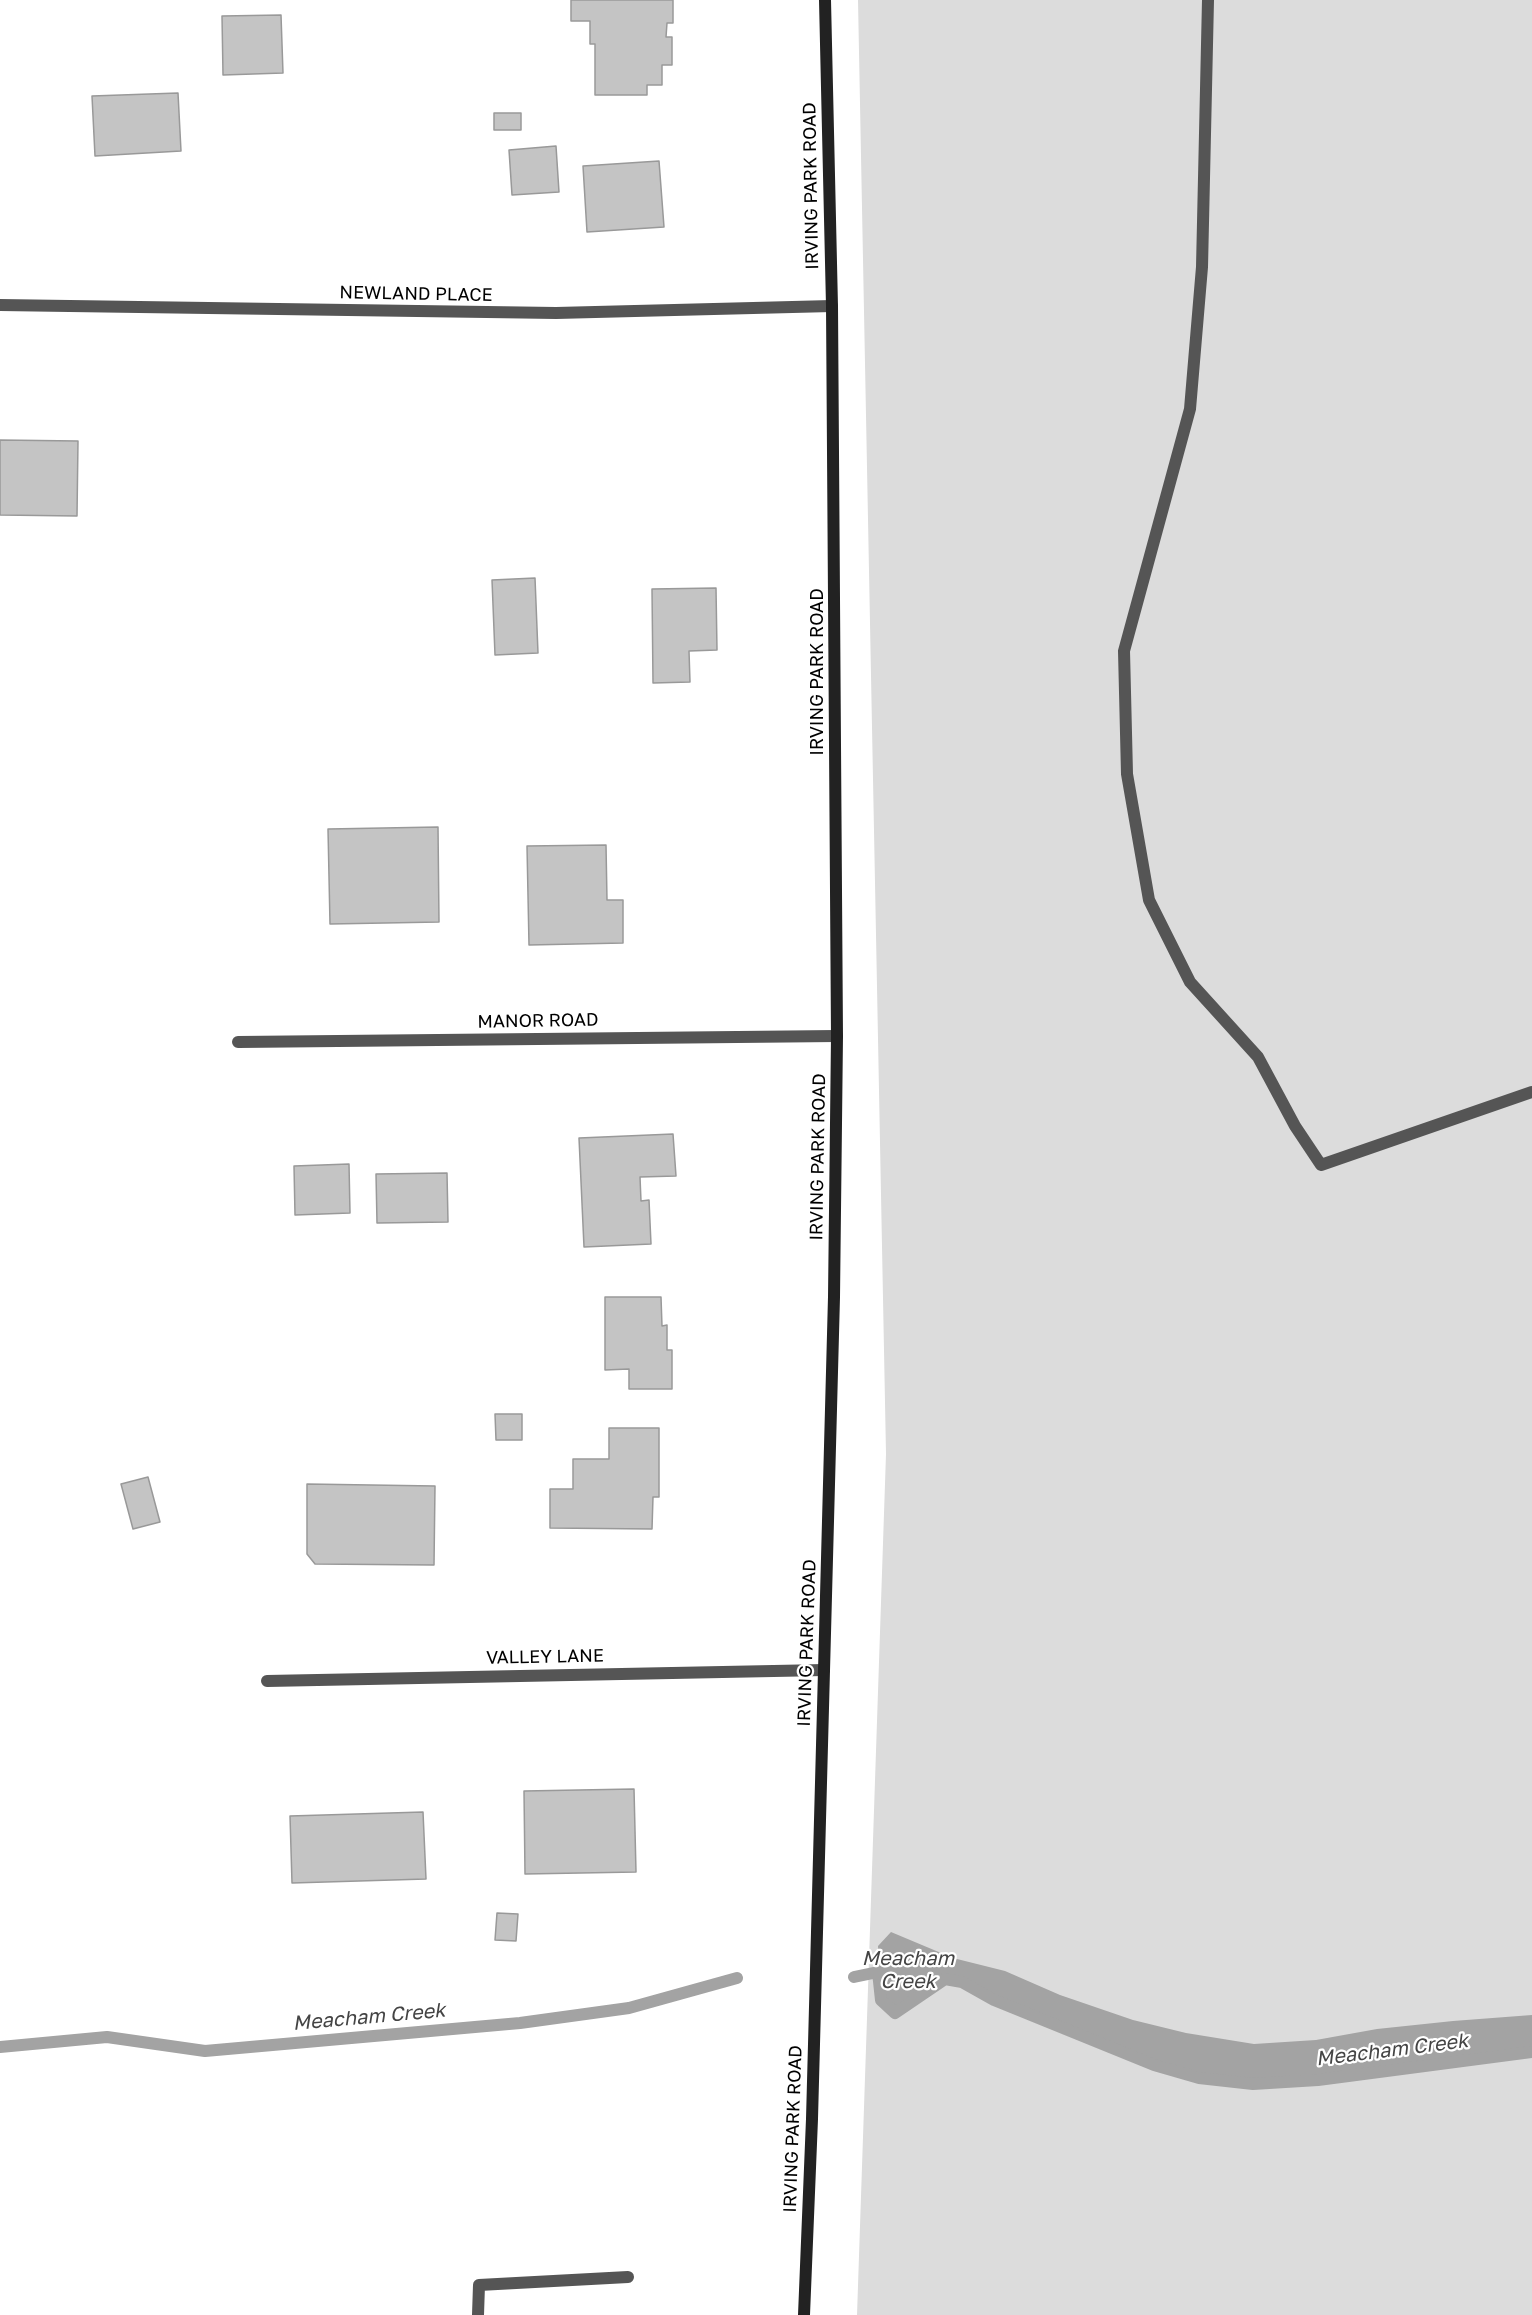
<!DOCTYPE html>
<style>
body{margin:0}
canvas{display:block;background:#fff}
</style>
<canvas width="1532" height="2315"></canvas>
<script>
const context = document.querySelector('canvas').getContext('2d');
context.lineJoin = 'round';
function fill(path, color) {
  context.fillStyle = color;
  context.fill(path, 'evenodd');
}
function strokePath(path, color, width, dash) {
  context.strokeStyle = color;
  context.lineWidth = width;
  context.lineCap = dash ? 'butt' : 'round';
  context.setLineDash(dash || []);
  context.stroke(path);
}
function drawText(font, color, halo, rows, align = 'center') {
  context.font = font + ' "Golos Text",sans-serif';
  context.lineWidth = 4.5;
  context.setLineDash([]);
  context.textBaseline = 'middle';
  context.strokeStyle = halo;
  context.fillStyle = color;
  for (const [text, x, y, turn = 0] of rows) {
    context.save();
    context.translate(x, y);
    context.rotate((+turn || 0) * Math.PI / 180);
    context.textAlign = isNaN(turn) ? turn : align;
    if (halo) context.strokeText(text, 0, 0);
    context.fillText(text, 0, 0);
    context.restore();
  }
}
fill(new Path2D(`
 M 858,0 L 1532,0 L 1532,2315 L 857,2315 L 886,1454 Z`), '#dcdcdc');
fill(new Path2D(`
 M 891,1932 L 953,1958 L 1005,1971 L 1060,1995 L 1133,2020 L 1186,2033 L 1254,2044 L 1316,2040 L 1377,2029 L 1453,2021 L 1532,2015 L 1532,2052 L 1318,2080 L 1253,2084 L 1199,2078 L 1154,2065 L 994,2000 L 962,1982 L 945,1979 L 895,2013 L 881,2000 L 878,1946 Z`), '#a3a3a3');
strokePath(new Path2D(`
 M 854,1977 L 878,1972 L 881,2000 L 895,2013 L 945,1979 L 962,1982 L 994,2000 L 1154,2065 L 1199,2078 L 1253,2084 L 1318,2080 L 1532,2052
 M 0,2047 L 107,2037 L 205,2051 L 520,2023 L 629,2008 L 737,1978`), '#a3a3a3', 12);
const building = new Path2D(`
 M 571,0 L 673,0 L 673,23 L 667,23 L 666,37 L 672,37 L 672,65 L 662,65 L 662,85 L 647,85 L 647,95 L 595,95 L 595,44 L 590,44 L 590,21 L 571,21 Z
 M 281,15 L 283,73 L 223,75 L 222,16 Z
 M 178,93 L 181,151 L 95,156 L 92,96 Z
 M 494,113 L 521,113 L 521,130 L 494,130 Z
 M 556,146 L 559,192 L 512,195 L 509,150 Z
 M 659,161 L 664,227 L 587,232 L 583,166 Z
 M 0,440 L 78,441 L 77,516 L 0,515 Z
 M 535,578 L 538,653 L 495,655 L 492,580 Z
 M 716,588 L 717,650 L 689,651 L 690,682 L 653,683 L 652,589 Z
 M 438,827 L 439,922 L 330,924 L 328,829 Z
 M 606,845 L 607,900 L 623,900 L 623,943 L 529,945 L 527,846 Z
 M 673,1134 L 676,1176 L 640,1177 L 641,1201 L 649,1200 L 651,1244 L 584,1247 L 579,1138 Z
 M 349,1164 L 350,1213 L 295,1215 L 294,1166 Z
 M 447,1173 L 448,1222 L 377,1223 L 376,1174 Z
 M 605,1297 L 661,1297 L 662,1326 L 667,1325 L 667,1350 L 672,1350 L 672,1389 L 629,1389 L 629,1369 L 605,1370 Z
 M 495,1414 L 522,1414 L 522,1440 L 496,1440 Z
 M 609,1428 L 659,1428 L 659,1497 L 653,1497 L 652,1529 L 550,1528 L 550,1489 L 573,1489 L 573,1459 L 609,1459 Z
 M 148,1477 L 160,1522 L 133,1529 L 121,1484 Z
 M 307,1484 L 435,1486 L 434,1565 L 315,1564 L 307,1554 Z
 M 634,1789 L 636,1872 L 525,1874 L 524,1791 Z
 M 423,1812 L 426,1879 L 292,1883 L 290,1816 Z
 M 497,1913 L 518,1914 L 516,1941 L 495,1940 Z`);
fill(building, '#c4c4c4');
strokePath(building, '#999', 1.5);
strokePath(new Path2D(`
 M 1208,0 L 1202,267 L 1190,409 L 1124,651 L 1127,774 L 1149,900 L 1190,982 L 1258,1057 L 1295,1126 L 1321,1165 L 1532,1092
 M 478,2315 L 479,2285 L 628,2277`), '#555', 12);
strokePath(new Path2D(`
 M 0,305 L 556,313 L 832,306
 M 238,1042 L 837,1036
 M 267,1681 L 824,1670`), '#555', 12);
strokePath(new Path2D(`
 M 804,2315 L 812,2119 L 834,1297 L 837,1036 L 832,306 L 825,0`), '#222', 12);
drawText('18px', '#000', '#fff', [
 ["IRVING PARK ROAD",811,186,-91],
 ["NEWLAND PLACE",416,294,1],
 ["IRVING PARK ROAD",817,672,-90],
 ["MANOR ROAD",538,1021,-1],
 ["IRVING PARK ROAD",818,1157,-89],
 ["IRVING PARK ROAD",807,1643,-88],
 ["VALLEY LANE",545,1657,-1],
 ["IRVING PARK ROAD",793,2129,-88]
]);
drawText('italic 20px', '#444', '#fff', [
 ["Meacham",908,1959],
 ["Creek",908,1982],
 ["Meacham Creek",369,2017,-5],
 ["Meacham Creek",1392,2050,-7]
]);
</script>
